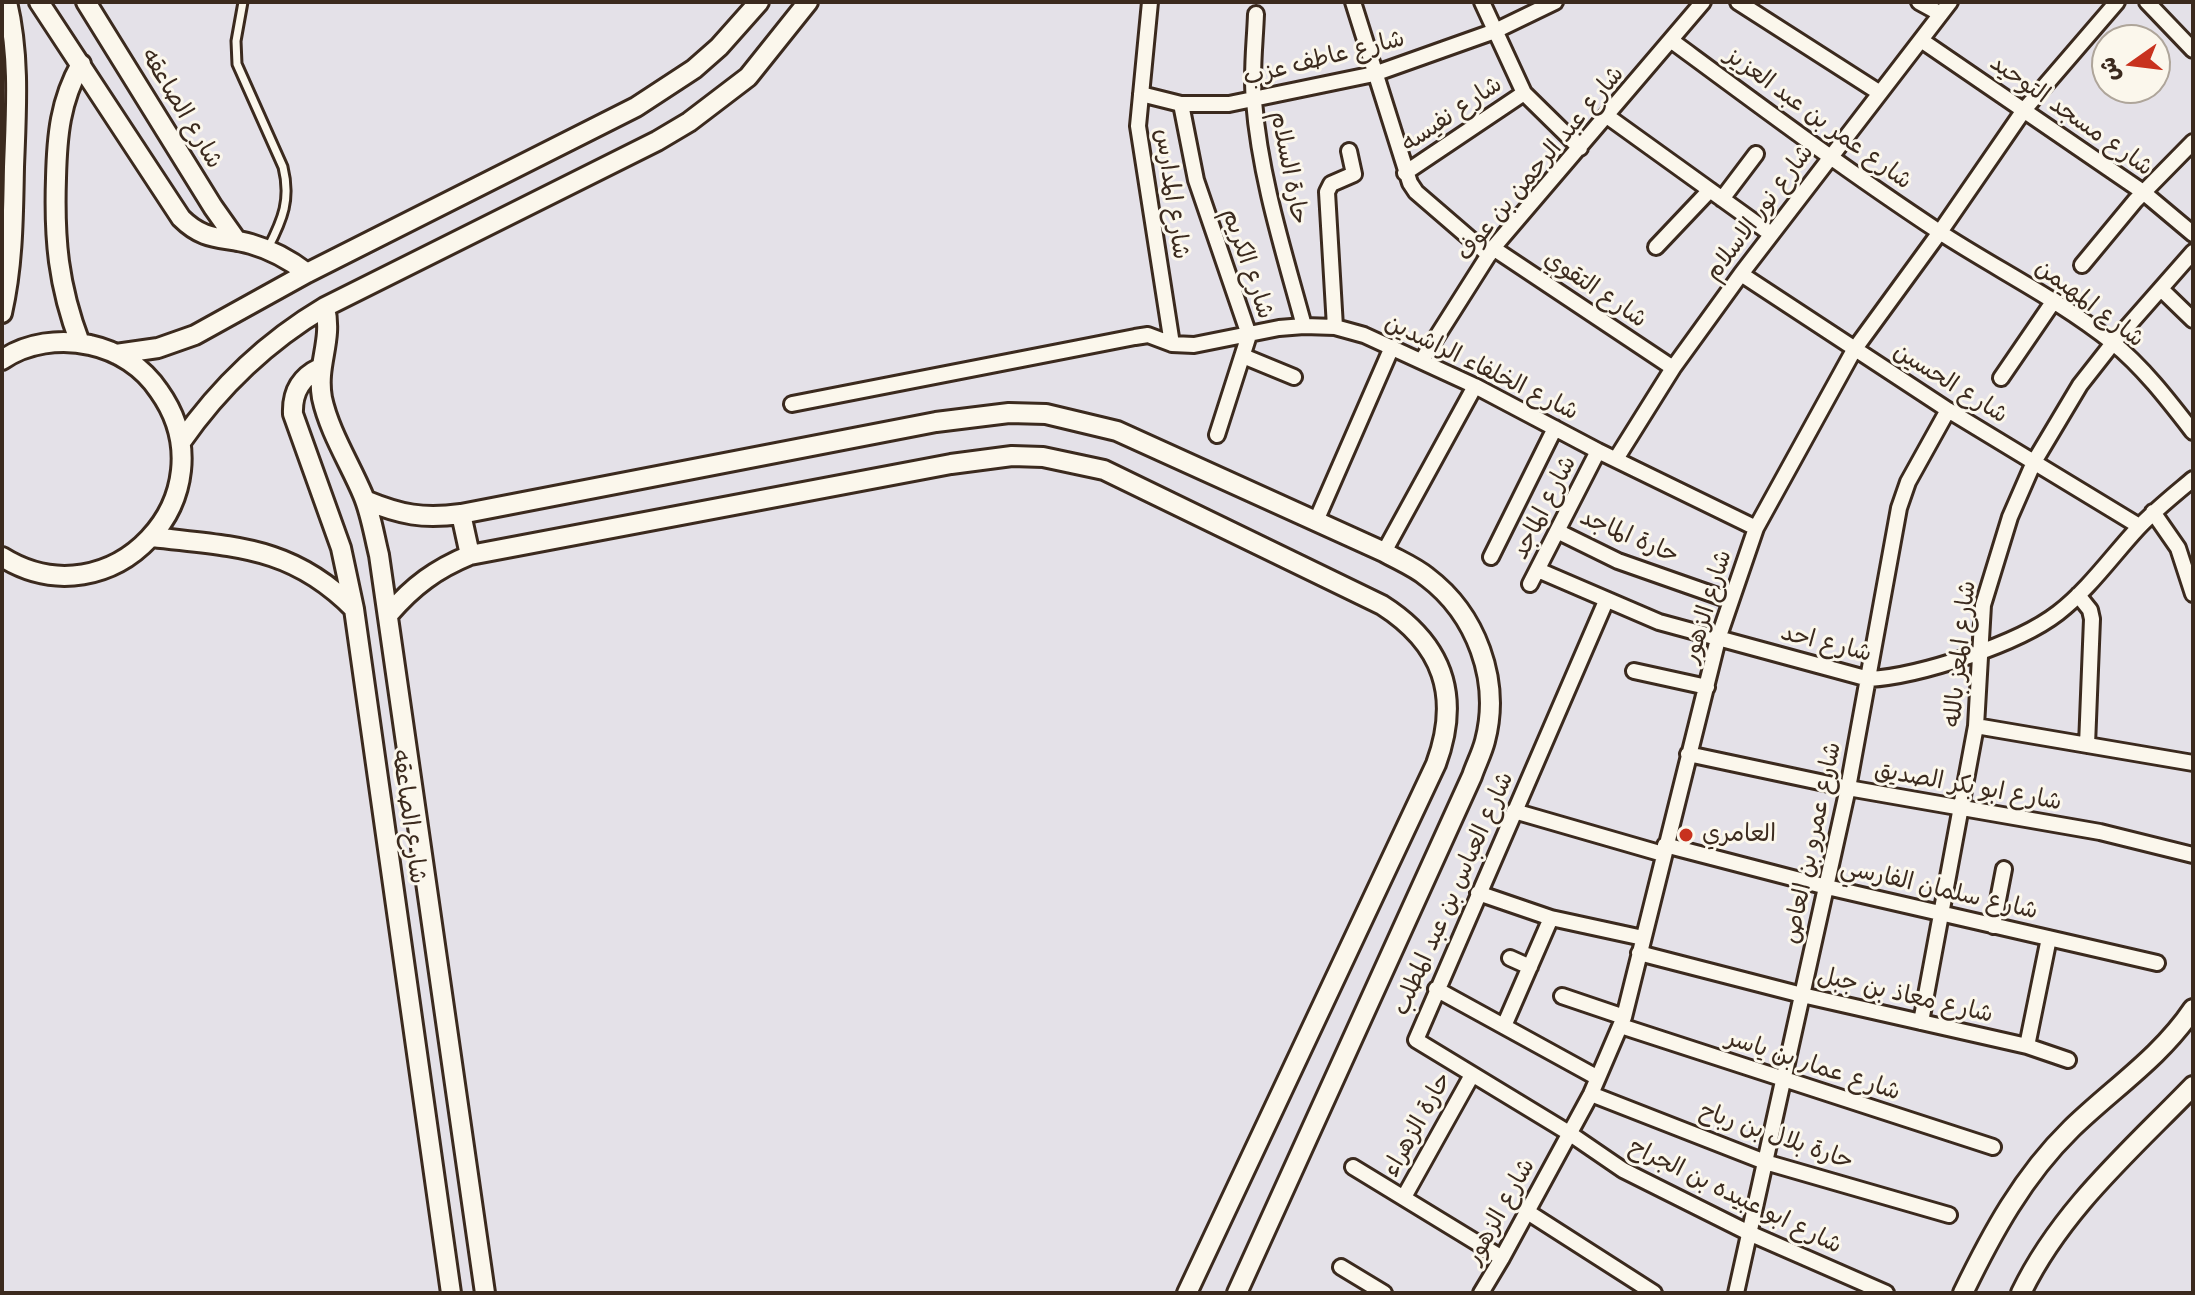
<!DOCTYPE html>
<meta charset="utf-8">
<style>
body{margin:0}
#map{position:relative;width:2195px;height:1295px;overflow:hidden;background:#e4e1e8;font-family:Sriracha,"Playpen Sans Arabic",sans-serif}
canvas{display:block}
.frame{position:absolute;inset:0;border:4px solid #3b2a1e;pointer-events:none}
.north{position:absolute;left:2091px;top:24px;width:80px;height:80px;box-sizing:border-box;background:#fbf7ec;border:2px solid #aea59a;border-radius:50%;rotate:256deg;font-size:22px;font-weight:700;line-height:32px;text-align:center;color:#3b2a1e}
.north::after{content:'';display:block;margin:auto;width:28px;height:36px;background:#c8321e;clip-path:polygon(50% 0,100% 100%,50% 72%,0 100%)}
</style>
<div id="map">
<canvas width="2195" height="1295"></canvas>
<div class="frame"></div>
<div class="north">ش</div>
</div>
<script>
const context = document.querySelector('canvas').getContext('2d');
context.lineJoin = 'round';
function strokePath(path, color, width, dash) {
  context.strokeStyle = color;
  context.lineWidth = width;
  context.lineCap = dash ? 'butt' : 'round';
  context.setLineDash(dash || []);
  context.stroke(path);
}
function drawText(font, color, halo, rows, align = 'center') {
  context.font = font + ' Sriracha,"Playpen Sans Arabic",sans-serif';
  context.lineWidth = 6;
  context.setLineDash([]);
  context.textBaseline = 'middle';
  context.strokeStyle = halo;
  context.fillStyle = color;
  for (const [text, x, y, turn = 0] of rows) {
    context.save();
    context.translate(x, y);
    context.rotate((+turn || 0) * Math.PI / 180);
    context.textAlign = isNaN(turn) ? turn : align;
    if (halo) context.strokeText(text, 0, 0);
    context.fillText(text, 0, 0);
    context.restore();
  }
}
const service = new Path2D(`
 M 243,2 L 236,41 L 237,64 L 283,167 C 291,199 283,219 268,248`);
const minor = new Path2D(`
 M 1150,2 L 1138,126 L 1172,344
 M 1353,2 L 1410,183 L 1416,192 L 1489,255
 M 1482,2 L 1524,93 L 1580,148
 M 1738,2 L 1880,93
 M 1919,2 L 1941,14
 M 2147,2 L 2193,50
 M 1256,14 C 1255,43 1251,73 1254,101 C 1260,178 1284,252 1304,326
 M 1921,40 L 2143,192 L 2193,234
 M 1672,41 C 1760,106 1847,171 1938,231 C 1996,269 2058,299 2112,342 C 2143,367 2169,401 2193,432
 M 1141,94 L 1181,104 L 1229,104 L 1374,74 L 1495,31 L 1555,2
 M 1181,104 L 1196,180 L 1249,335 L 1217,435
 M 1607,116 L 1771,234
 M 1405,173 L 1524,93
 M 1722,199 L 1756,154
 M 1656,247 L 1710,190
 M 1493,248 L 1673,368
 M 2082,265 L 2135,201 L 2193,142
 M 1741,274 L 1948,410 L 2139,526
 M 2161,289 L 2193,320
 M 1335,327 L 1327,192 L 1331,184 L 1354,174 L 1349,151
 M 1243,356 L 1294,377
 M 1422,360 L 1493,248 L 1703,2
 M 2001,378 L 2053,302
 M 792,404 L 1135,337 L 1148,335 L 1172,344 L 1194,345 L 1279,328 L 1304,326 L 1335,327 L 1364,335 L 1475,386 L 1598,451 L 1756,528
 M 1616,459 L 1673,368 L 1741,274 L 1950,2
 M 2153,512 L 2178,548 L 2193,594
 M 1316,521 L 1392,347
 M 1557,531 L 1618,561 L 1729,600
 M 1384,552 L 1475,386
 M 1491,557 L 1555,428
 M 1538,570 L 1659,622 L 1869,679 C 1920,676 2018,644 2058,613 C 2089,589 2112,556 2138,528 C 2155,510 2174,495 2193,479
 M 1530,584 L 1598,451
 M 2078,595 L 2090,610 L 2092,619 L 2087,745
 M 1606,601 L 1416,1040 L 1569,1133 L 1623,1170 L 1749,1233 L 1886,1293
 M 1634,671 L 1707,687
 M 1976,726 L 2193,763
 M 1688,754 L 1848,788 L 2100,832 L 2193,855
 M 1514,811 L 1663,854
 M 1665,845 L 1827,887 L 2157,963
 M 1478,893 L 1551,918 L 1643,938
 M 1993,926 L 2004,869
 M 1639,953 L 1802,995 L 2027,1046 L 2068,1060
 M 1510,958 L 1530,967
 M 1436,989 L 1598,1078
 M 1562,996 L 1624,1017
 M 1921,1022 L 1976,726 L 1983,605 L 2010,517 L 2034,462 L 2080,385 L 2113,343 L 2193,252
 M 1504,1026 L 1551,918
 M 1621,1026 L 1993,1147
 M 2027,1046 L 2049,938
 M 1591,1094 L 1765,1162 L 1949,1215
 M 1353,1167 L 1502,1258
 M 1404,1197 L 1472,1075
 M 1526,1211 L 1654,1293
 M 1341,1267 L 1384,1293
 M 1481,1293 L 1502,1258 L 1591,1094 L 1624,1017 L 1718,639 L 1756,528 L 1854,350 L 1940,232 L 2024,110 L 2117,2
 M 1736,1293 L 1848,788 L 1899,508 L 1908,482 L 1948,410`);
const tertiary = new Path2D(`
 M 39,2 L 181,218 C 205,242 222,236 251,244 C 272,250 290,260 307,273
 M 86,2 L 213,207 L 237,241
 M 325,307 C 333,342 316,364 322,398 C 329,431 350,464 363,495 C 371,514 374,535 379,555 L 485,1293
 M 2,313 C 13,265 13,216 14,167 C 16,112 20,56 7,2
 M 80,343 C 58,285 54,239 56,178 C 57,136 60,101 81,64
 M 116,354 L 158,348 L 195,335 L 307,273 L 636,107 L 694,69 L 719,47 L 759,2
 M 2,360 C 26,343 61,338 90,345 C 118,351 143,367 159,391 C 233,495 111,625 2,557
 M 320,368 C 301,377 292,392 293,414 L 341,548 L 354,609 L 451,1293
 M 181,442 C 220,386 266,342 325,307 L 657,141 L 689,122 L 748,77 L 808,2
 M 365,500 C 401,515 423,519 461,514 L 936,422 L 1009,413 L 1046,414 L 1117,431 L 1384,552 C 1398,560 1415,567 1427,577 C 1476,614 1501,680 1485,741 C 1482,753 1476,764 1472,776 L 1237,1293
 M 461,514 L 470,555
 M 153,537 C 235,547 292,546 354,609
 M 389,614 C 413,586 436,569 470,555 L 951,464 L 1012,456 L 1043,457 L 1104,470 L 1382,605 C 1443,644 1461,696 1436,764 L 1187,1293
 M 1963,1293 C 1992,1233 2023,1176 2071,1129 C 2112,1089 2160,1058 2193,1009
 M 2021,1293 C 2061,1210 2130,1151 2193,1086`);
strokePath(service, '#3b2a1e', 13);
strokePath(minor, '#3b2a1e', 20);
strokePath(tertiary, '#3b2a1e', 24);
strokePath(service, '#fbf7ec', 7);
strokePath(minor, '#fbf7ec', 14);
strokePath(tertiary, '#fbf7ec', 18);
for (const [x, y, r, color] of [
 [1686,835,8,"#c8321e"]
]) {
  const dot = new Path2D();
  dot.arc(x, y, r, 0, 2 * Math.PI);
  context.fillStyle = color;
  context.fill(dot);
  strokePath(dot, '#fbf7ec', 3);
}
drawText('24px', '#3b2a1e', '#fbf7ec', [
 ["شارع عاطف عزب",1324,59,-14],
 ["شارع الصاعقه",181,109,59],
 ["شارع نفيسه",1452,115,-34],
 ["شارع مسجد التوحيد",2071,116,35],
 ["شارع عمر بن عبد العزيز",1818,119,36],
 ["شارع عبد الرحمن بن عوف",1541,164,-50],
 ["حارة السلام",1288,168,79],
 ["شارع المدارس",1171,194,82],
 ["شارع نور الاسلام",1760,213,-53],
 ["شارع الكريم",1247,264,71],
 ["شارع التقوي",1595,290,34],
 ["شارع المهيمن",2089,304,37],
 ["شارع الخلفاء الراشدين",1481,368,26],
 ["شارع الحسين",1950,384,32],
 ["شارع الماجد",1545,508,-63],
 ["حارة الماجد",1629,537,23],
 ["شارع الزهور",1708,607,-73],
 ["شارع احد",1826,644,14],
 ["شارع المعز بالله",1961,654,-84],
 ["شارع ابو بكر الصديق",1968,787,10],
 ["شارع الصاعقه",408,817,82],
 ["شارع عمرو بن العاص",1813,843,-78],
 ["شارع سلمان الفارسي",1939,890,13],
 ["شارع العباس بن عبد المطلب",1454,894,-66],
 ["شارع معاذ بن جبل",1905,996,13],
 ["شارع عمار بن ياسر",1813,1066,18],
 ["حارة الزهراء",1418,1125,-61],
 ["حارة بلال بن رباح",1776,1137,19],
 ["شارع ابو عبيده بن الجراح",1735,1197,26],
 ["شارع الزهور",1501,1212,-61]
]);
drawText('24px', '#3b2a1e', '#fbf7ec', [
 ["العامري",1702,835]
], 'left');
</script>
